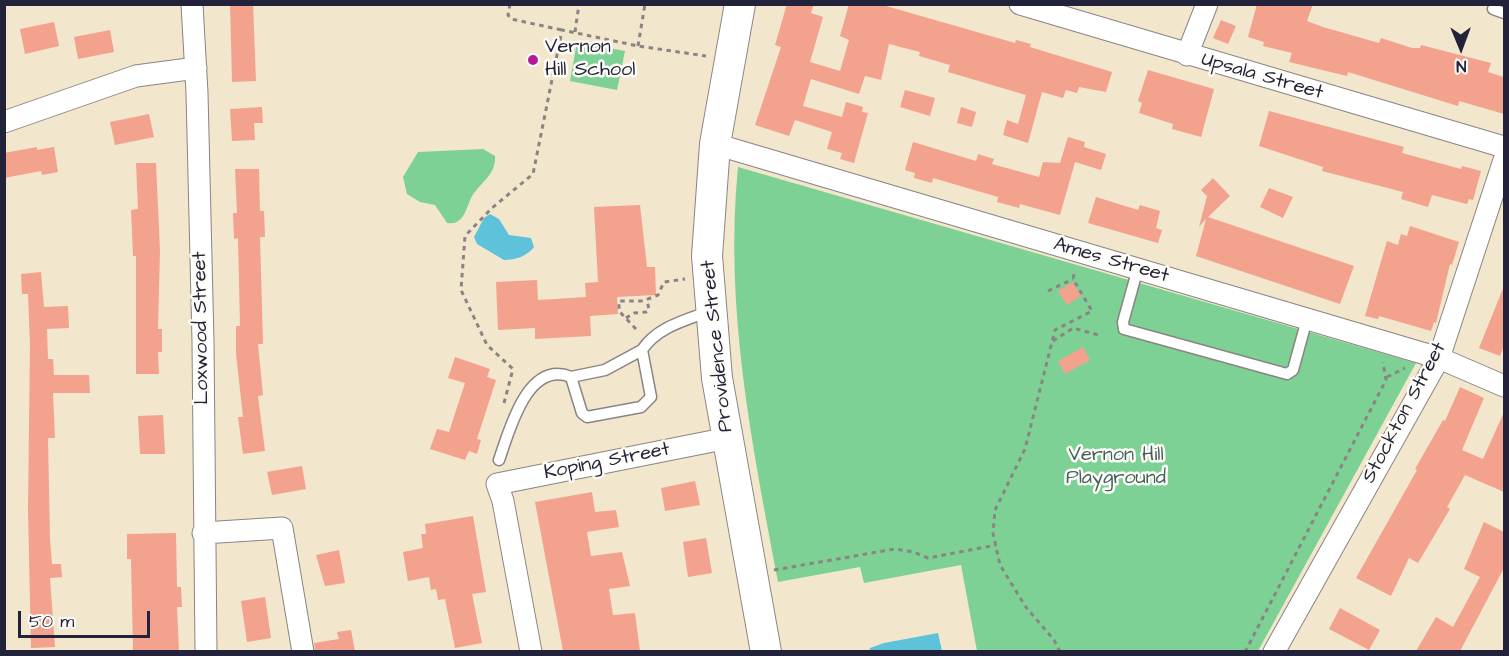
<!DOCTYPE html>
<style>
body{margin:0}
#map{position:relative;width:1509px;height:656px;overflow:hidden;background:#f2e6cc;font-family:"Architects Daughter",sans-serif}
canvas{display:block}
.frame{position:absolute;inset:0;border:6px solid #22223b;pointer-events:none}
.north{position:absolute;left:1431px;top:18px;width:60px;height:60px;-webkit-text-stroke:4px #fdfcf7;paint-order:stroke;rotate:179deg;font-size:16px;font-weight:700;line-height:24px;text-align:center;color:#22223b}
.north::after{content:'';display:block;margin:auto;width:21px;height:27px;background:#22223b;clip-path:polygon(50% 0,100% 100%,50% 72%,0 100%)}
.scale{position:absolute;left:18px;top:611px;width:132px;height:27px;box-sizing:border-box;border:3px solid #22223b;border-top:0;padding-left:8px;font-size:18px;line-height:21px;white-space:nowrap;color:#22223b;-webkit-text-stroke:4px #fdfcf7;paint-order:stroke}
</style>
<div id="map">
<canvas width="1509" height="656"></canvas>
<div class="frame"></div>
<div class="north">N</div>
<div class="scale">50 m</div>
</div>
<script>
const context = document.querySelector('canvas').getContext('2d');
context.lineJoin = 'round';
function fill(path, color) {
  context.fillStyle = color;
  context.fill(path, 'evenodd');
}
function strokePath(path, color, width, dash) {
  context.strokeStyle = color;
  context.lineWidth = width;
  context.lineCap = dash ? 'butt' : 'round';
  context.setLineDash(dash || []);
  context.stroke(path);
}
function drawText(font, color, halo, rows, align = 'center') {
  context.font = font + ' "Architects Daughter",sans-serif';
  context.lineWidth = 5;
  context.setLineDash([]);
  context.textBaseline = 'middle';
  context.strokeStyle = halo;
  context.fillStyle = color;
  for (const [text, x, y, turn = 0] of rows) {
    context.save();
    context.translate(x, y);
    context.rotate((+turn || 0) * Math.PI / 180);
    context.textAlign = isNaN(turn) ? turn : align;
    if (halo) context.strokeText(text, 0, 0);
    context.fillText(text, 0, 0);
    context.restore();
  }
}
fill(new Path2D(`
 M 577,42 L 625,51 L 617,90 L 570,81 Z
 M 483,149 L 495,156 C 496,173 484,180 474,193 C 466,204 466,226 447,223 L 435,205 L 420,202 L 407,194 L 403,177 L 418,152 Z
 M 738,167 L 1416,363 L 1258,651 L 977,651 L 961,565 L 864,583 L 860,567 L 778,582 C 752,444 724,308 738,167 Z`), '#7dd194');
fill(new Path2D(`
 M 490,214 L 499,219 L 509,235 L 531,238 L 534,247 C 527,256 516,260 504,260 L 477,244 L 474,237 L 484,218 Z
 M 938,633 L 942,651 L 869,651 L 870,648 L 884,643 Z`), '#5dc2da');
fill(new Path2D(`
 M 230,4 L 253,4 L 256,81 L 232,82 Z
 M 787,4 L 814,4 L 811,13 L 823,17 L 810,62 L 840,71 L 849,40 L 840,36 L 849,4 L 879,4 L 1015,43 L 1016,40 L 1031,44 L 1030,47 L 1112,72 L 1106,92 L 1079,87 L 1077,93 L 1066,90 L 1063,98 L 1042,92 L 1028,143 L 1003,135 L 1007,120 L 1018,124 L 1026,95 L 948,72 L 950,65 L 919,56 L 920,52 L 889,44 L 881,80 L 865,76 L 859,94 L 811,79 L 803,106 L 842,117 L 846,102 L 863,107 L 862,112 L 868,113 L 854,163 L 840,159 L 842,153 L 827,149 L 832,132 L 795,120 L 789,136 L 755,125 L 781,47 L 775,45 Z
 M 1257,4 L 1313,4 L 1307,21 L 1323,27 L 1379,43 L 1381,38 L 1412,48 L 1420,48 L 1421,45 L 1491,63 L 1488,72 L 1504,77 L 1504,114 L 1459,101 L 1458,106 L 1348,72 L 1347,76 L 1289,62 L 1292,53 L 1263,46 L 1264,42 L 1248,37 Z
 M 1221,20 L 1236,26 L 1228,44 L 1213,38 Z
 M 54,22 L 59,46 L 25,54 L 20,29 Z
 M 110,30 L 114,52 L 78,59 L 74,37 Z
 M 1148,70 L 1214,89 L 1201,137 L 1172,129 L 1173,124 L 1139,113 L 1142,103 L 1138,101 Z
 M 905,90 L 935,98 L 930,116 L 900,107 Z
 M 262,107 L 263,123 L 254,123 L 255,140 L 232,141 L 230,109 Z
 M 961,107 L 976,112 L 972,127 L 957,123 Z
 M 1269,111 L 1404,147 L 1402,153 L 1461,169 L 1462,166 L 1481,171 L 1473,200 L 1469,199 L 1467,204 L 1432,195 L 1428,207 L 1401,199 L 1403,192 L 1322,171 L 1323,167 L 1259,146 Z
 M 149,114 L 154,137 L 115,145 L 110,122 Z
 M 1068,137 L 1085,142 L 1084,147 L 1106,154 L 1101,170 L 1075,162 L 1060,215 L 1020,204 L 1019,208 L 997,202 L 998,197 L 933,178 L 932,183 L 914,178 L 915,173 L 905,170 L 913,142 L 976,161 L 978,154 L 994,159 L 992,164 L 1039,177 L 1043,162 L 1060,163 Z
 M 37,147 L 37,150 L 54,147 L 58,172 L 42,175 L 41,171 L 4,178 L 4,153 Z
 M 136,163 L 156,163 L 160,250 L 158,329 L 162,329 L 162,352 L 158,352 L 159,374 L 136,374 L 136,256 L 133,256 L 131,210 L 138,209 Z
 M 235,169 L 259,169 L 260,211 L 264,211 L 265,237 L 260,237 L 263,344 L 258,344 L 263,395 L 258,396 L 265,451 L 243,454 L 238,417 L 243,417 L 236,354 L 236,326 L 240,326 L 238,238 L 234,239 L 233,213 L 237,213 Z
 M 1213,178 L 1230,196 L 1208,217 L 1354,266 L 1340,304 L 1196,256 L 1206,219 L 1199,227 L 1207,196 L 1201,190 Z
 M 1269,188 L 1293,197 L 1283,218 L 1260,207 Z
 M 1096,197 L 1138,210 L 1140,205 L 1160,211 L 1156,228 L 1162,230 L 1158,243 L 1088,223 Z
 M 640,205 L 647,267 L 655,267 L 656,295 L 617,297 L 618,314 L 590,316 L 591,336 L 535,339 L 535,328 L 498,330 L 496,282 L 537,280 L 538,300 L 586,297 L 585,283 L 598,282 L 594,207 Z
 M 1410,226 L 1459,242 L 1452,265 L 1450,264 L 1436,323 L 1434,322 L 1431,331 L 1379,316 L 1378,319 L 1365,316 L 1387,241 L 1398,245 L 1401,234 L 1407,236 Z
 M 41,272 L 44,307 L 68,306 L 69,328 L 47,329 L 48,359 L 53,359 L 54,375 L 89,375 L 90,393 L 53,393 L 55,438 L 48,438 L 50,539 L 52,564 L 61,564 L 62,577 L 50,578 L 55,647 L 31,648 L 28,510 L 30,344 L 28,294 L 22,294 L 21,274 Z
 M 1073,282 L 1081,296 L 1067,305 L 1058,291 Z
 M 1504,286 L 1504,346 L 1500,356 L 1479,348 Z
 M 1083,347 L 1090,360 L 1065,374 L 1058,361 Z
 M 455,357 L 490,369 L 487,377 L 496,380 L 477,439 L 481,440 L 477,454 L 469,451 L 465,460 L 430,449 L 437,429 L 449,432 L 465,383 L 448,378 Z
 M 1460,387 L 1484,398 L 1462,450 L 1483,459 L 1504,412 L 1504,492 L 1465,475 L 1447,507 L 1450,509 L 1418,563 L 1409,558 L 1391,596 L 1356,578 L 1417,470 L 1415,469 L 1443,420 L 1445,421 Z
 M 163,415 L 165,454 L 140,454 L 138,416 Z
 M 302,466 L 306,489 L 272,495 L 267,472 Z
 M 695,481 L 700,505 L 665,511 L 661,488 Z
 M 592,492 L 595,512 L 616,510 L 619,527 L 587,532 L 591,556 L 622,552 L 630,586 L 609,589 L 613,615 L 635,613 L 640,651 L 563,651 L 535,502 Z
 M 473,516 L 486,592 L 472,594 L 482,643 L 455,648 L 445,599 L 438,600 L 436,589 L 431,590 L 429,577 L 408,581 L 403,552 L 423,548 L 421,534 L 426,534 L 425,524 Z
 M 1484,522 L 1504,532 L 1504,568 L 1460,651 L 1416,651 L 1436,617 L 1453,627 L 1480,577 L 1464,569 Z
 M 176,533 L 177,587 L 181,587 L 182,607 L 177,607 L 179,651 L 133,651 L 131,559 L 127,559 L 127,534 Z
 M 706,538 L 712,573 L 688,577 L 683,542 Z
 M 339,550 L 345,583 L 325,586 L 316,555 Z
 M 265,597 L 271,638 L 247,642 L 241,601 Z
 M 1340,608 L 1380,630 L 1369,650 L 1329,629 Z
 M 351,630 L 355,651 L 315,651 L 314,643 L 339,639 L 337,632 Z`), '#f3a28e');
const lane = new Path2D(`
 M 1493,9 L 1504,13
 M 1138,268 L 1123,322 L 1124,329 L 1287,374 L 1293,370 L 1307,319
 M 571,377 L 605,370 L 642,350
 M 499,460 C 509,432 527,359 571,377 L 582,413 L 587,417 L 641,407 L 651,397 L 642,350 C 657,327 686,320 710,311`);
const street = new Path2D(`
 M 192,4 L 197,93 L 203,342 L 206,652
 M 1020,4 L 1504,147
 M 1187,55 L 1207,4
 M 4,122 L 136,76 L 196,68
 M 715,144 L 1439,358 L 1504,386
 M 203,533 L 282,528 L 303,652
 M 531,652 L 503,501 L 497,484 L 728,438
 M 1274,652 L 1439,358 L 1504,160`);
const secondary = new Path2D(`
 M 740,4 L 715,144 L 707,256 L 717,378 L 766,652`);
strokePath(lane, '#8a8484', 13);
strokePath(street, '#8a8484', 23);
strokePath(secondary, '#8a8484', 32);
strokePath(new Path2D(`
 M 510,4 L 508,15 L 511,19 L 562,30
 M 575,32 L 579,4
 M 638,46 L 645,4
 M 1048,291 L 1073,279
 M 626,318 L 634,313 L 646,312 L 649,310 L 647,299
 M 636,329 L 619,311 L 619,301 L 643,301 L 658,295 L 664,282 L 685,279
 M 1053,341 L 1073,328 L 1102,336
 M 1387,377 L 1405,368
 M 504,403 L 513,369 L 487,345 L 461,290 L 465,236 L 492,208 L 533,174 L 562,30 L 638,46 L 706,56
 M 774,570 L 895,549 L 914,552 L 928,558 L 996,545
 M 1060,652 L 1054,640 L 1025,606 L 1000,565 L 993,533 L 995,510 L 1025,449 L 1055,330 L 1092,311 L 1073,279 L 1075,270
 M 1245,652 L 1386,380 L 1383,362`), '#8a8484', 3, [4.5, 4.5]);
strokePath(lane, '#fff', 10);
strokePath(street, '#fff', 21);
strokePath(secondary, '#fff', 30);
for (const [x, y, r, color] of [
 [533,60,6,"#b5179e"]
]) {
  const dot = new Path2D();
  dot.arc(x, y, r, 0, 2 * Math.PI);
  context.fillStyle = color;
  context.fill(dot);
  strokePath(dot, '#fdfcf7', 2);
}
drawText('20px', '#22223b', '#fdfcf7', [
 ["Vernon",545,48],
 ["Hill School",545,71]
], 'left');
drawText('20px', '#22223b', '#fdfcf7', [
 ["Upsala Street",1262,77,16],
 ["Ames Street",1111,261,16],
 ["Loxwood Street",202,328,-91],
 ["Providence Street",718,346,-96],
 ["Stockton Street",1405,413,-62],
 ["Koping Street",607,462,-11]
]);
drawText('20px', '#425f5a', '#fdfcf7', [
 ["Vernon Hill",1116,456],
 ["Playground",1116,479]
]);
</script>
